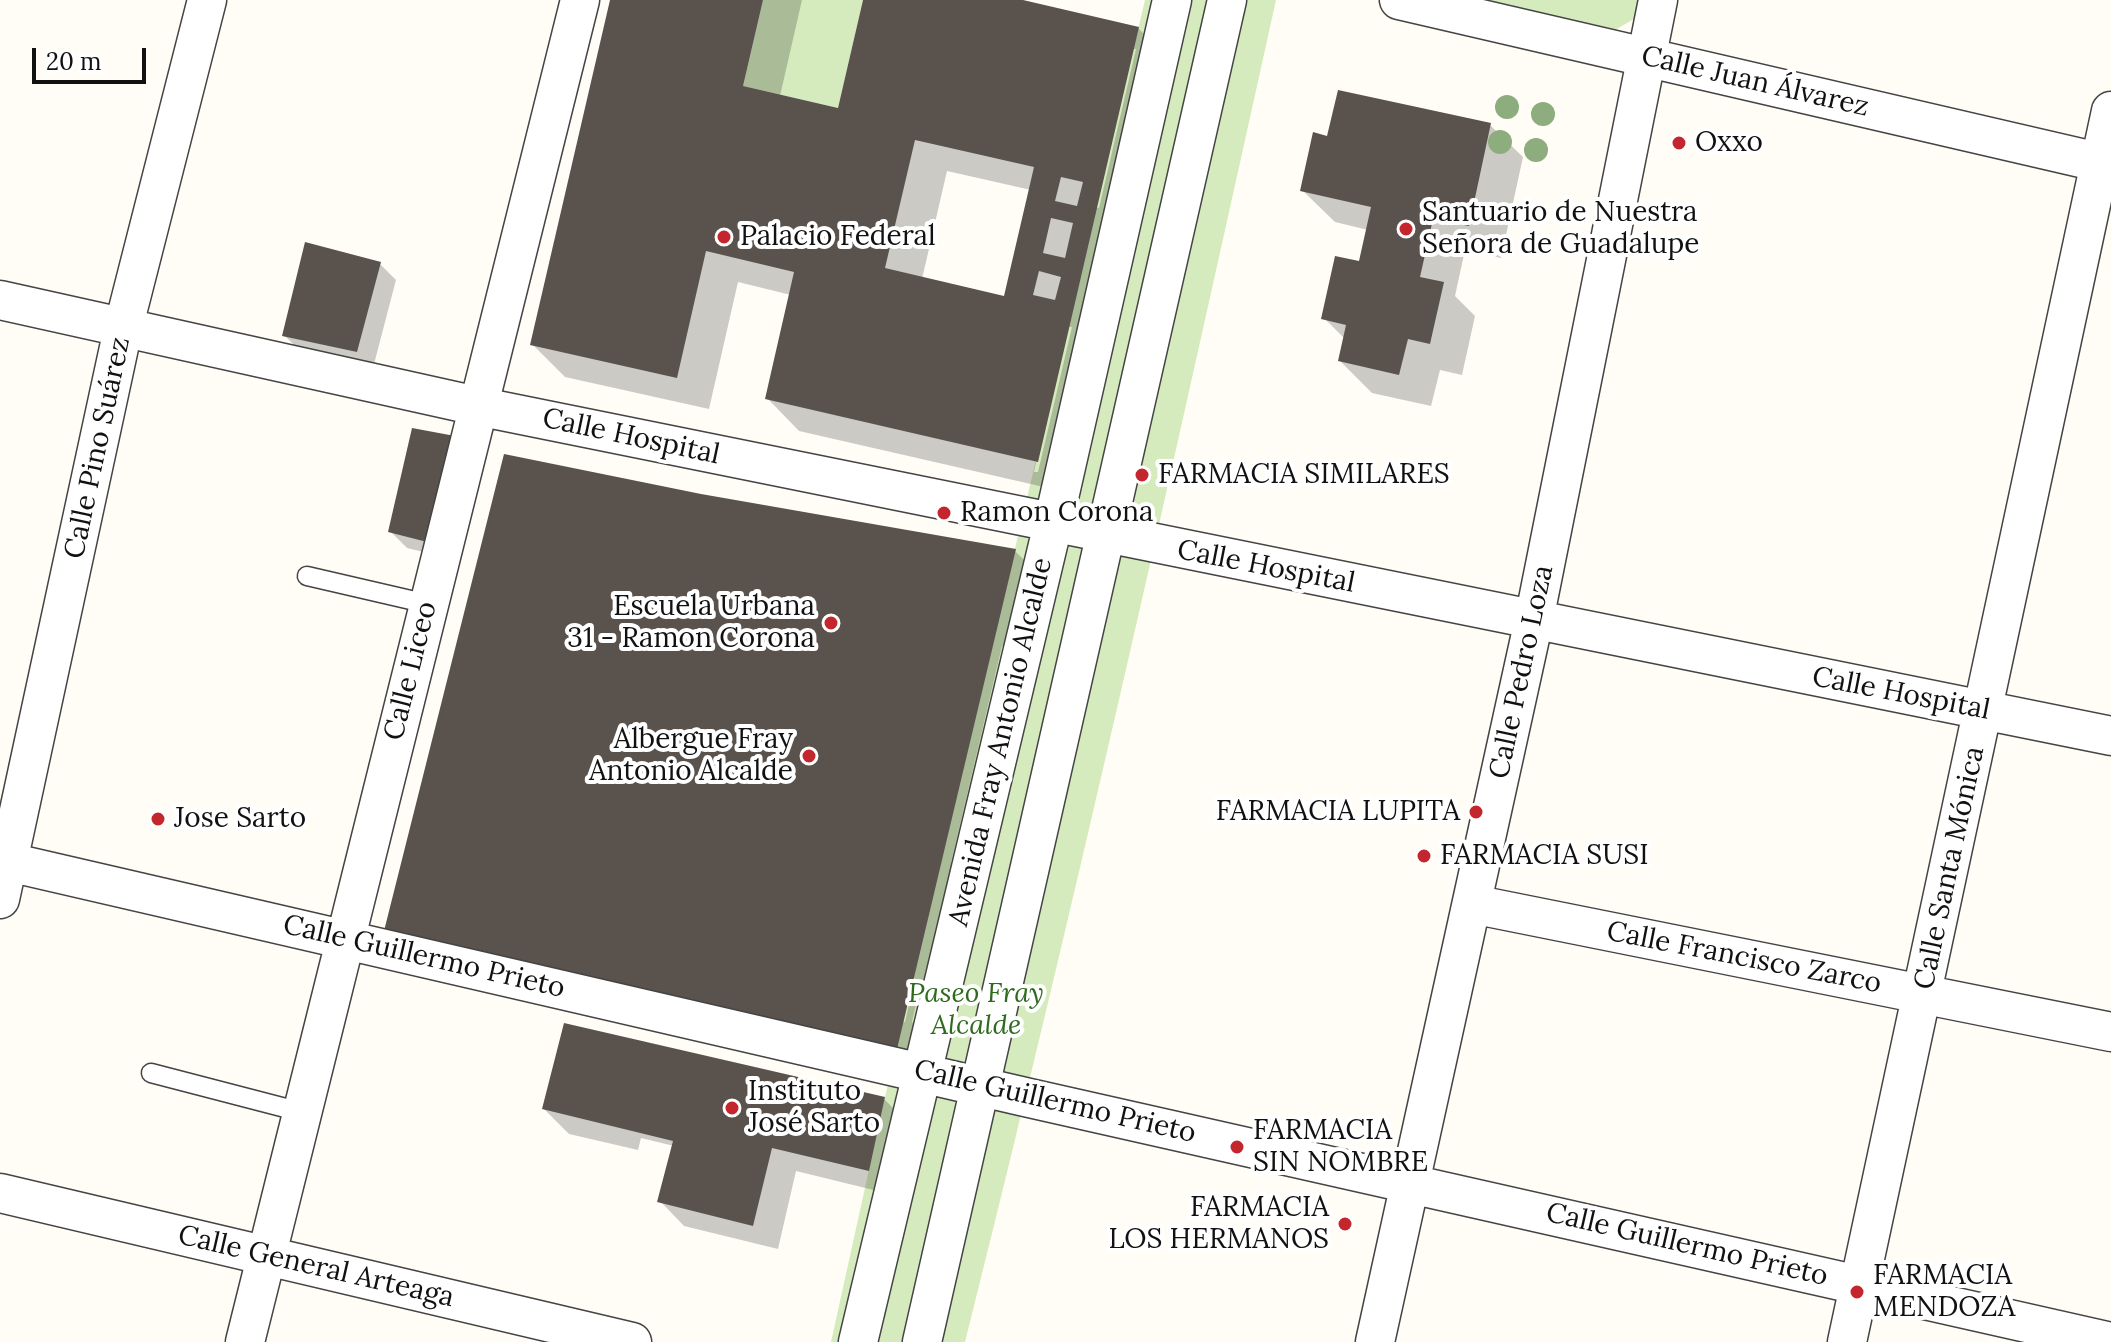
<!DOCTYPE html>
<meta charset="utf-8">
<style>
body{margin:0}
#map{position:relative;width:2111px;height:1342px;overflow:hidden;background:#fffdf5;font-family:Lora,serif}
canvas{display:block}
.scale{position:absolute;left:32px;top:48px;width:114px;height:36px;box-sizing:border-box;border:4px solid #111;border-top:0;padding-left:10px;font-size:24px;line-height:28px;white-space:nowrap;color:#111;-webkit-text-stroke:6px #fff;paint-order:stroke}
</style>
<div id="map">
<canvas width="2111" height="1342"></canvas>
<div class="scale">20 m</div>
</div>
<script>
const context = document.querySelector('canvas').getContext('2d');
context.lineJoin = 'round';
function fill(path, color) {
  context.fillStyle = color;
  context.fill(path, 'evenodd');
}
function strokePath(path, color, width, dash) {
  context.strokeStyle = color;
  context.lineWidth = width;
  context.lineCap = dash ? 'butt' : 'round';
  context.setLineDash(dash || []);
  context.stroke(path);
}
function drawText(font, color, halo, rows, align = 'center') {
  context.font = font + ' Lora,serif';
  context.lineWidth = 8;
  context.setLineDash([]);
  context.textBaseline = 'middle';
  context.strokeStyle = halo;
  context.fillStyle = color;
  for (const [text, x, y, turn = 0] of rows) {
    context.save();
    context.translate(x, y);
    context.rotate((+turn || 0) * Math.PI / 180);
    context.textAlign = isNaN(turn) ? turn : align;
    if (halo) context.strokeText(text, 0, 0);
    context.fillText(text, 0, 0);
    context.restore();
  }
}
fill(new Path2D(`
 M 763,0 L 863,0 L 838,108 L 743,86 Z
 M 1145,0 L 1276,0 C 1177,448 1077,897 965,1342 L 831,1342 L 885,1097 Z
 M 1483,0 L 1643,0 L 1639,16 L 1615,30 Z`), '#d5ebbd');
fill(new Path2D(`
 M 612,0 L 802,0 L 780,96 L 839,110 L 865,0 L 1014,0 L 1138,28 L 1170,61 L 1070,493 L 799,431 L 767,398 L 791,295 L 738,282 L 709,409 L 565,377 L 532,344 ZM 1132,49 L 1136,49 L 1099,208 L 1095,207 ZM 947,171 L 1031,190 L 1006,298 L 922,279 ZM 1067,327 L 1072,327 L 1038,472 L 1034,472 Z
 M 1490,125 L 1523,157 L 1501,258 L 1465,250 L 1455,296 L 1475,316 L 1462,375 L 1440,370 L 1431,406 L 1372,393 L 1340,361 L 1345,339 L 1324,318 L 1360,263 L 1368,230 L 1335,222 L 1302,190 L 1329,138 Z
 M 380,264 L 396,280 L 373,368 L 301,352 L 284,335 Z
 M 471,454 L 448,558 L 407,548 L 390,531 Z
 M 642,484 L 1015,551 L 1032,568 L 1012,648 L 1002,646 L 951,863 L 959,871 L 932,983 L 922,980 L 912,1022 L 921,1031 L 913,1064 L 505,972 ZM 911,978 L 915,978 L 905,1022 L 901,1021 Z
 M 884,1099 L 909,1124 L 894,1195 L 796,1171 L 778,1249 L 684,1226 L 660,1201 L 674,1146 L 641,1138 L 638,1150 L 569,1134 L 544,1109 Z`), '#0003');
fill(new Path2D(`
 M 610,0 L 763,0 L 743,86 L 838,108 L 863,0 L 1023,0 L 1139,27 L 1038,462 L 765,399 L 794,272 L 706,251 L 677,378 L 530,345 ZM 915,140 L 1034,167 L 1004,296 L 885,268 ZM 1061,177 L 1083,182 L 1077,206 L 1055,201 ZM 1051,218 L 1073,223 L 1065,258 L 1043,253 ZM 1039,271 L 1061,277 L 1055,300 L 1033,295 Z
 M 1338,90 L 1491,123 L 1469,226 L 1433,219 L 1420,277 L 1444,282 L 1430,344 L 1408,339 L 1399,375 L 1338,361 L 1346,325 L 1321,319 L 1335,256 L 1359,261 L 1371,207 L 1300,191 L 1313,132 L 1327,136 Z
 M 305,242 L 381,262 L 357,352 L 282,336 Z
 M 412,428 L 455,436 L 431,543 L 388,532 Z
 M 504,454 L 701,494 L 1016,549 L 897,1049 L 384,931 Z
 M 564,1023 L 885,1097 L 869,1171 L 772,1148 L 753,1226 L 657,1202 L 673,1141 L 542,1109 Z`), '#5a524d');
const lane = new Path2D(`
 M 307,576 L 428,604
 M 151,1073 L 301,1112`);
const street = new Path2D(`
 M 1399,0 L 2111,165
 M 0,300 L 477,406 L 2111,736
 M 0,860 L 1025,1097 L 2111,1342
 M 0,899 L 123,329 L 207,0
 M 1472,904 L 2111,1032
 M 0,1193 L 632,1342
 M 245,1342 L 580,0
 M 858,1342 L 1053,524 L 1172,0
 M 922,1342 L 1227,0
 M 1375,1342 L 1534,620 L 1658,0
 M 1847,1342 L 2111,111`);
strokePath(lane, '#444', 21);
strokePath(street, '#444', 41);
strokePath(lane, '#fff', 18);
strokePath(street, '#fff', 38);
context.fillStyle = '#8dad7f';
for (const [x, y] of [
 [1507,107],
 [1543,114],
 [1500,142],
 [1536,150]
]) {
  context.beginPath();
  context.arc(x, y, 12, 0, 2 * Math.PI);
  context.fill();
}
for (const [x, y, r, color] of [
 [1679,143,8,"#c4262e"],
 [1406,229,8,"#c4262e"],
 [724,237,8,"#c4262e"],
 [1142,475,8,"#c4262e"],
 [944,513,8,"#c4262e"],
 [831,623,8,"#c4262e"],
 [809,756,8,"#c4262e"],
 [1476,812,8,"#c4262e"],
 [158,819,8,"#c4262e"],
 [1424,856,8,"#c4262e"],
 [732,1108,8,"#c4262e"],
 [1237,1147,8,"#c4262e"],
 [1345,1224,8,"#c4262e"],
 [1857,1292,8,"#c4262e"]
]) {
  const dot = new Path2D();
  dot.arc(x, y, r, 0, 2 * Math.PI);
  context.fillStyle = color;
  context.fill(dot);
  strokePath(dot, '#fff', 3);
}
drawText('28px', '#111', '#fff', [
 ["Calle Juan Álvarez",1755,82,13],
 ["Calle Hospital",631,437,12],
 ["Calle Pino Suárez",98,448,-78],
 ["Calle Hospital",1266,567,11],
 ["Calle Liceo",411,671,-76],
 ["Calle Pedro Loza",1522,672,-78],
 ["Calle Hospital",1901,694,11],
 ["Avenida Fray Antonio Alcalde",1001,742,-77],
 ["Calle Santa Mónica",1950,868,-78],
 ["Calle Guillermo Prieto",424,957,13],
 ["Calle Francisco Zarco",1744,958,11],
 ["Calle Guillermo Prieto",1055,1102,13],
 ["Calle Guillermo Prieto",1687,1245,13],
 ["Calle General Arteaga",316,1267,13]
]);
drawText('28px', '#111', '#fff', [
 ["Oxxo",1695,143],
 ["Santuario de Nuestra",1422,213],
 ["Señora de Guadalupe",1422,245],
 ["Palacio Federal",740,237],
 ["FARMACIA SIMILARES",1158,475],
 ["Ramon Corona",960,513],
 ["Escuela Urbana",815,607,"right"],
 ["31 - Ramon Corona",815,639,"right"],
 ["Albergue Fray",793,740,"right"],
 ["Antonio Alcalde",793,772,"right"],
 ["FARMACIA LUPITA",1460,812,"right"],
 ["Jose Sarto",174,819],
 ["FARMACIA SUSI",1440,856],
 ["Instituto",748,1092],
 ["José Sarto",748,1124],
 ["FARMACIA",1253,1131],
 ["SIN NOMBRE",1253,1163],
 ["FARMACIA",1329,1208,"right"],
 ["LOS HERMANOS",1329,1240,"right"],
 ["FARMACIA",1873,1276],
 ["MENDOZA",1873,1308]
], 'left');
drawText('italic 28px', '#2f6b1f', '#fff', [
 ["Paseo Fray",976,994],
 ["Alcalde",976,1026]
]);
</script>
